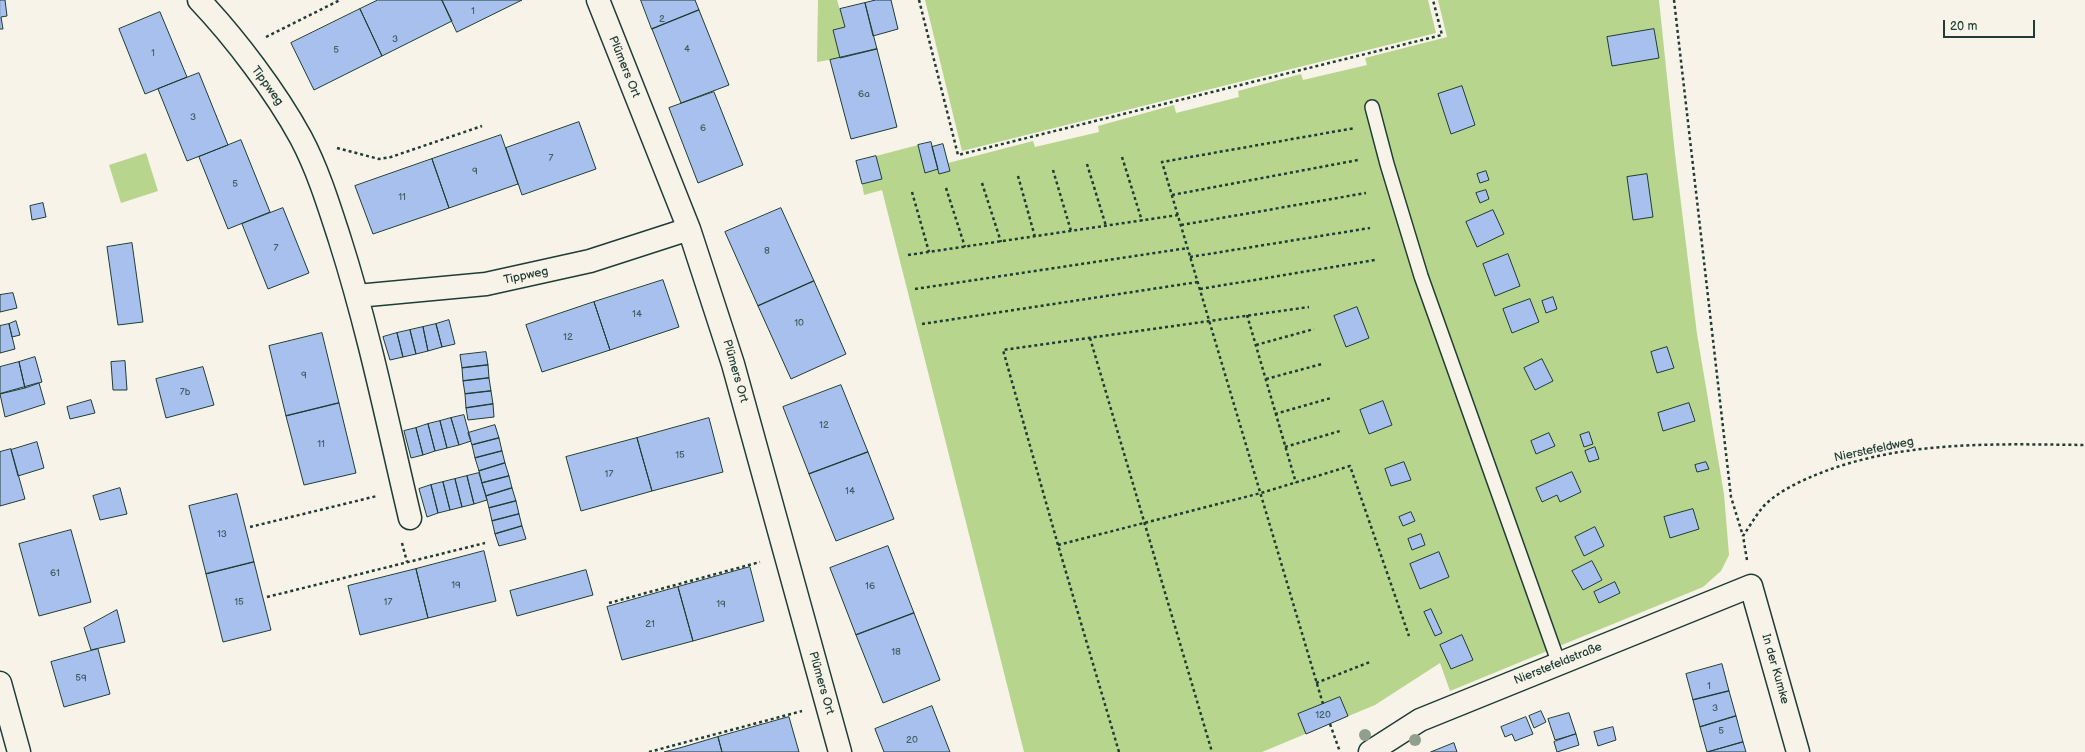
<!DOCTYPE html>
<meta charset="utf-8">
<style>
body{margin:0}
#map{position:relative;width:2085px;height:752px;overflow:hidden;background:#f7f3e8;font-family:"Balsamiq Sans",sans-serif}
canvas{display:block}
.scale{position:absolute;left:1943px;top:20px;width:92px;height:18px;box-sizing:border-box;border:2px solid #1f3d34;border-top:0;padding-left:5px;font-size:12px;line-height:14px;white-space:nowrap;color:#1f3d34;-webkit-text-stroke:3px #f7f3e8;paint-order:stroke}
</style>
<div id="map">
<canvas width="2085" height="752"></canvas>
<div class="scale">20 m</div>
</div>
<script>
const context = document.querySelector('canvas').getContext('2d');
context.lineJoin = 'round';
function fill(path, color) {
  context.fillStyle = color;
  context.fill(path, 'evenodd');
}
function strokePath(path, color, width, dash) {
  context.strokeStyle = color;
  context.lineWidth = width;
  context.lineCap = dash ? 'butt' : 'round';
  context.setLineDash(dash || []);
  context.stroke(path);
}
function drawText(font, color, halo, rows, align = 'center') {
  context.font = font + ' "Balsamiq Sans",sans-serif';
  context.lineWidth = 3.5;
  context.setLineDash([]);
  context.textBaseline = 'middle';
  context.strokeStyle = halo;
  context.fillStyle = color;
  for (const [text, x, y, turn = 0] of rows) {
    context.save();
    context.translate(x, y);
    context.rotate((+turn || 0) * Math.PI / 180);
    context.textAlign = isNaN(turn) ? turn : align;
    if (halo) context.strokeText(text, 0, 0);
    context.fillText(text, 0, 0);
    context.restore();
  }
}
fill(new Path2D(`
 M 818,0 L 837,0 L 845,27 L 833,30 L 840,58 L 817,62 Z
 M 925,0 L 1428,0 L 1436,33 L 962,151 Z
 M 1438,0 L 1659,0 L 1675,154 L 1697,334 L 1724,494 L 1729,555 L 1721,571 L 1703,587 L 1450,691 L 1440,663 L 1375,705 L 1262,752 L 1024,752 L 882,190 L 864,195 L 862,184 L 882,179 L 876,156 L 918,145 L 925,172 L 938,169 L 939,174 L 950,171 L 948,163 L 1033,141 L 1035,147 L 1099,132 L 1098,126 L 1174,105 L 1176,113 L 1239,97 L 1238,91 L 1301,74 L 1303,80 L 1367,65 L 1365,58 L 1447,37 Z
 M 146,153 L 158,191 L 121,203 L 109,165 Z`), '#b8d58d');
const building = new Path2D(`
 M 0,0 L 5,0 L 7,16 L 1,17 L 3,29 L 0,29 Z
 M 378,0 L 442,0 L 452,21 L 382,56 L 360,9 Z
 M 442,0 L 522,0 L 457,32 Z
 M 641,0 L 695,0 L 699,10 L 652,29 Z
 M 876,0 L 891,0 L 898,29 L 873,36 L 865,3 Z
 M 865,3 L 877,49 L 840,58 L 833,30 L 845,27 L 840,9 Z
 M 360,9 L 382,56 L 314,90 L 291,43 Z
 M 699,10 L 729,85 L 681,103 L 652,29 Z
 M 160,12 L 187,77 L 145,94 L 119,29 Z
 M 1654,29 L 1659,58 L 1612,66 L 1607,37 Z
 M 877,49 L 897,127 L 851,139 L 830,60 Z
 M 199,73 L 228,145 L 187,161 L 158,89 Z
 M 1462,86 L 1475,125 L 1451,134 L 1438,94 Z
 M 714,92 L 743,165 L 698,183 L 669,108 Z
 M 579,122 L 596,169 L 522,195 L 506,148 Z
 M 501,135 L 518,184 L 449,208 L 432,159 Z
 M 241,140 L 270,212 L 228,229 L 199,157 Z
 M 931,142 L 938,169 L 925,173 L 918,145 Z
 M 943,144 L 950,171 L 939,174 L 932,147 Z
 M 876,156 L 882,179 L 862,184 L 856,161 Z
 M 432,159 L 449,208 L 373,234 L 355,186 Z
 M 1486,171 L 1489,180 L 1480,183 L 1477,174 Z
 M 1647,174 L 1653,217 L 1633,220 L 1627,177 Z
 M 1486,190 L 1489,199 L 1480,203 L 1476,193 Z
 M 43,203 L 46,217 L 32,220 L 30,206 Z
 M 283,208 L 309,273 L 268,289 L 242,224 Z
 M 781,208 L 814,281 L 758,306 L 725,232 Z
 M 1493,210 L 1504,234 L 1477,247 L 1466,222 Z
 M 132,243 L 143,322 L 118,325 L 107,247 Z
 M 1508,254 L 1520,286 L 1495,296 L 1483,264 Z
 M 663,280 L 679,327 L 610,350 L 594,302 Z
 M 814,281 L 846,354 L 791,379 L 758,306 Z
 M 13,293 L 17,308 L 0,312 L 0,295 Z
 M 1553,297 L 1557,309 L 1546,313 L 1542,301 Z
 M 1530,299 L 1539,322 L 1512,333 L 1503,309 Z
 M 594,302 L 610,350 L 542,372 L 526,325 Z
 M 1357,307 L 1369,338 L 1346,347 L 1334,316 Z
 M 449,320 L 455,344 L 442,347 L 436,324 Z
 M 16,321 L 20,335 L 12,337 L 9,324 Z
 M 9,324 L 15,349 L 0,353 L 0,326 Z
 M 436,324 L 442,347 L 428,351 L 423,327 Z
 M 423,327 L 428,351 L 416,354 L 410,330 Z
 M 410,330 L 416,354 L 403,357 L 397,333 Z
 M 322,333 L 339,403 L 286,416 L 269,346 Z
 M 397,333 L 403,357 L 390,360 L 383,337 Z
 M 1667,347 L 1674,368 L 1657,373 L 1651,352 Z
 M 486,352 L 488,365 L 462,368 L 460,355 Z
 M 35,357 L 42,382 L 25,388 L 19,362 Z
 M 1542,359 L 1553,381 L 1535,390 L 1524,368 Z
 M 125,361 L 127,390 L 113,390 L 111,362 Z
 M 19,362 L 25,388 L 0,394 L 0,367 Z
 M 488,365 L 489,378 L 463,381 L 462,368 Z
 M 203,367 L 214,405 L 166,418 L 156,379 Z
 M 489,378 L 491,391 L 465,394 L 463,381 Z
 M 39,383 L 45,404 L 5,417 L 0,394 Z
 M 841,385 L 868,452 L 809,474 L 783,407 Z
 M 491,391 L 493,404 L 466,408 L 465,394 Z
 M 91,400 L 95,413 L 70,419 L 67,407 Z
 M 1383,401 L 1392,425 L 1369,434 L 1360,410 Z
 M 339,403 L 356,473 L 304,485 L 286,416 Z
 M 1689,403 L 1695,421 L 1663,431 L 1658,413 Z
 M 493,404 L 494,417 L 468,420 L 466,408 Z
 M 464,415 L 471,441 L 459,445 L 451,418 Z
 M 451,418 L 459,445 L 447,448 L 440,421 Z
 M 709,418 L 723,472 L 652,491 L 637,438 Z
 M 440,421 L 447,448 L 435,451 L 428,424 Z
 M 428,424 L 435,451 L 423,455 L 416,428 Z
 M 495,425 L 499,438 L 472,445 L 468,433 Z
 M 416,428 L 423,455 L 411,458 L 404,431 Z
 M 1589,432 L 1593,444 L 1584,447 L 1580,435 Z
 M 1549,433 L 1555,446 L 1536,454 L 1531,441 Z
 M 499,438 L 502,451 L 475,458 L 472,445 Z
 M 637,438 L 652,491 L 581,511 L 566,457 Z
 M 37,442 L 44,468 L 18,476 L 11,450 Z
 M 1595,447 L 1599,459 L 1589,462 L 1585,451 Z
 M 11,449 L 25,499 L 0,506 L 0,452 Z
 M 502,451 L 505,463 L 479,471 L 475,458 Z
 M 868,452 L 894,519 L 836,541 L 809,474 Z
 M 1404,462 L 1411,480 L 1391,486 L 1385,469 Z
 M 1706,462 L 1709,469 L 1697,472 L 1695,465 Z
 M 505,463 L 509,476 L 482,483 L 479,471 Z
 M 1572,472 L 1581,492 L 1560,502 L 1557,495 L 1542,502 L 1536,488 Z
 M 479,473 L 487,500 L 474,504 L 467,476 Z
 M 467,476 L 474,504 L 462,507 L 455,479 Z
 M 509,476 L 512,488 L 486,496 L 482,483 Z
 M 455,479 L 462,507 L 450,510 L 443,482 Z
 M 443,482 L 450,510 L 438,513 L 431,485 Z
 M 431,485 L 438,513 L 427,517 L 419,489 Z
 M 120,488 L 127,514 L 100,520 L 93,496 Z
 M 512,488 L 516,501 L 489,508 L 486,496 Z
 M 237,494 L 254,562 L 206,574 L 189,506 Z
 M 516,501 L 519,514 L 492,521 L 489,508 Z
 M 1693,509 L 1699,529 L 1670,538 L 1664,517 Z
 M 1411,512 L 1415,521 L 1403,526 L 1399,517 Z
 M 519,514 L 522,526 L 495,534 L 492,521 Z
 M 522,526 L 526,539 L 499,546 L 495,534 Z
 M 1595,527 L 1604,546 L 1584,556 L 1575,537 Z
 M 71,530 L 91,602 L 39,616 L 19,544 Z
 M 1421,534 L 1425,545 L 1412,550 L 1408,539 Z
 M 888,546 L 914,613 L 856,635 L 830,568 Z
 M 484,551 L 496,601 L 428,618 L 416,569 Z
 M 1439,552 L 1449,577 L 1420,589 L 1410,564 Z
 M 1592,561 L 1602,580 L 1583,590 L 1572,571 Z
 M 254,562 L 271,630 L 223,642 L 206,574 Z
 M 750,567 L 764,621 L 693,641 L 678,587 Z
 M 416,569 L 428,618 L 360,635 L 348,586 Z
 M 586,570 L 593,595 L 517,616 L 510,591 Z
 M 1615,582 L 1620,593 L 1599,603 L 1594,592 Z
 M 678,587 L 693,641 L 622,660 L 607,607 Z
 M 1431,609 L 1442,633 L 1435,636 L 1424,612 Z
 M 117,610 L 125,642 L 91,650 L 84,628 Z
 M 914,613 L 940,680 L 883,703 L 856,635 Z
 M 1462,635 L 1473,660 L 1451,669 L 1440,645 Z
 M 98,649 L 110,694 L 64,707 L 51,662 Z
 M 1722,664 L 1729,691 L 1693,700 L 1686,674 Z
 M 1729,691 L 1736,716 L 1700,727 L 1693,700 Z
 M 1340,697 L 1348,716 L 1306,734 L 1298,714 Z
 M 932,706 L 950,752 L 884,752 L 875,729 Z
 M 1541,711 L 1546,722 L 1534,728 L 1529,716 Z
 M 1569,713 L 1576,734 L 1555,740 L 1548,719 Z
 M 1736,716 L 1743,742 L 1707,752 L 1700,727 Z
 M 789,717 L 799,752 L 722,752 L 718,737 Z
 M 1526,717 L 1533,734 L 1515,741 L 1512,734 L 1505,737 L 1501,727 Z
 M 1613,727 L 1616,740 L 1598,746 L 1594,732 Z
 M 1576,734 L 1579,745 L 1557,752 L 1554,742 Z
 M 718,737 L 722,752 L 664,752 L 683,747 Z
 M 1743,742 L 1746,752 L 1708,752 Z
 M 1454,743 L 1457,752 L 1431,752 Z`);
fill(building, '#a7c0ed');
strokePath(building, '#1f3d34', 1);
const service = new Path2D(`
 M 1372,107 L 1387,164 L 1421,276 L 1559,664`);
const minor = new Path2D(`
 M 199,0 C 235,38 276,92 301,138 C 318,170 329,206 340,240 C 369,331 388,425 410,518
 M 598,0 L 689,229 L 733,364 L 840,752
 M 357,296 L 486,284 L 590,261 L 689,229
 M 1370,752 L 1420,720 L 1751,586 L 1798,752`);
const tertiary = new Path2D(`
 M 0,683 L 19,752`);
strokePath(service, '#1f3d34', 16);
strokePath(minor, '#1f3d34', 25);
strokePath(tertiary, '#1f3d34', 25);
strokePath(new Path2D(`
 M 919,0 L 958,155 L 1442,35 L 1433,0
 M 1674,0 L 1731,497 L 1743,536
 M 266,37 L 340,0
 M 337,148 L 379,159 L 391,157 L 482,126
 M 1122,157 L 1142,221
 M 1087,164 L 1106,226
 M 1053,170 L 1071,231
 M 1018,176 L 1035,237
 M 982,183 L 1001,242
 M 946,188 L 965,247
 M 912,192 L 929,252
 M 1172,195 L 1358,160
 M 1181,225 L 1366,193
 M 908,255 L 1178,215
 M 1190,257 L 1370,228
 M 915,289 L 1188,248
 M 1200,289 L 1375,260
 M 1247,315 L 1296,483
 M 922,324 L 1198,282
 M 1090,338 L 1212,752
 M 1256,345 L 1314,329
 M 1266,379 L 1322,364
 M 1275,414 L 1331,398
 M 1285,447 L 1340,431
 M 250,527 L 377,496
 M 402,543 L 407,562
 M 1058,545 L 1261,493 L 1350,466 L 1409,636
 M 1747,560 L 1743,536 C 1749,527 1755,517 1762,508 C 1773,495 1796,483 1813,476 C 1899,440 1993,444 2085,445
 M 267,597 L 485,543
 M 609,603 L 760,562
 M 1316,683 L 1370,662
 M 1323,704 L 1162,162 L 1355,128
 M 1330,724 L 1340,752
 M 649,752 L 802,711
 M 1119,752 L 1058,545 L 1003,350 L 1309,307`), '#1f3d34', 2.5, [3, 3]);
strokePath(service, '#f7f3e8', 13);
strokePath(minor, '#f7f3e8', 22);
strokePath(tertiary, '#f7f3e8', 22);
context.fillStyle = '#919f8f';
for (const [x, y] of [
 [1365,735],
 [1415,740]
]) {
  context.beginPath();
  context.arc(x, y, 6, 0, 2 * Math.PI);
  context.fill();
}
drawText('10px', '#415e62', null, [
 ["1",473,11],
 ["2",662,19],
 ["3",395,39],
 ["4",687,49],
 ["5",336,50],
 ["1",153,53],
 ["6a",864,94],
 ["3",193,117],
 ["6",703,128],
 ["7",551,158],
 ["9",475,171],
 ["5",235,184],
 ["11",402,197],
 ["7",276,248],
 ["8",767,251],
 ["14",637,314],
 ["10",799,323],
 ["12",568,337],
 ["9",304,375],
 ["7b",185,392],
 ["12",824,425],
 ["11",321,444],
 ["15",680,455],
 ["17",609,474],
 ["14",850,491],
 ["13",222,534],
 ["61",55,573],
 ["19",456,585],
 ["16",870,586],
 ["15",239,602],
 ["17",388,602],
 ["19",721,604],
 ["21",650,624],
 ["18",896,652],
 ["59",81,678],
 ["1",1709,686],
 ["3",1715,708],
 ["120",1323,715],
 ["5",1721,731],
 ["20",912,740]
]);
drawText('12px', '#1f3d34', '#f7f3e8', [
 ["Plümers Ort",624,67,68],
 ["Tippweg",267,86,54],
 ["Tippweg",526,276,-12],
 ["Plümers Ort",735,371,74],
 ["Nierstefeldweg",1874,450,-12],
 ["Nierstefeldstraße",1558,664,-22],
 ["In der Kumke",1775,669,74],
 ["Plümers Ort",821,683,74]
]);
</script>
